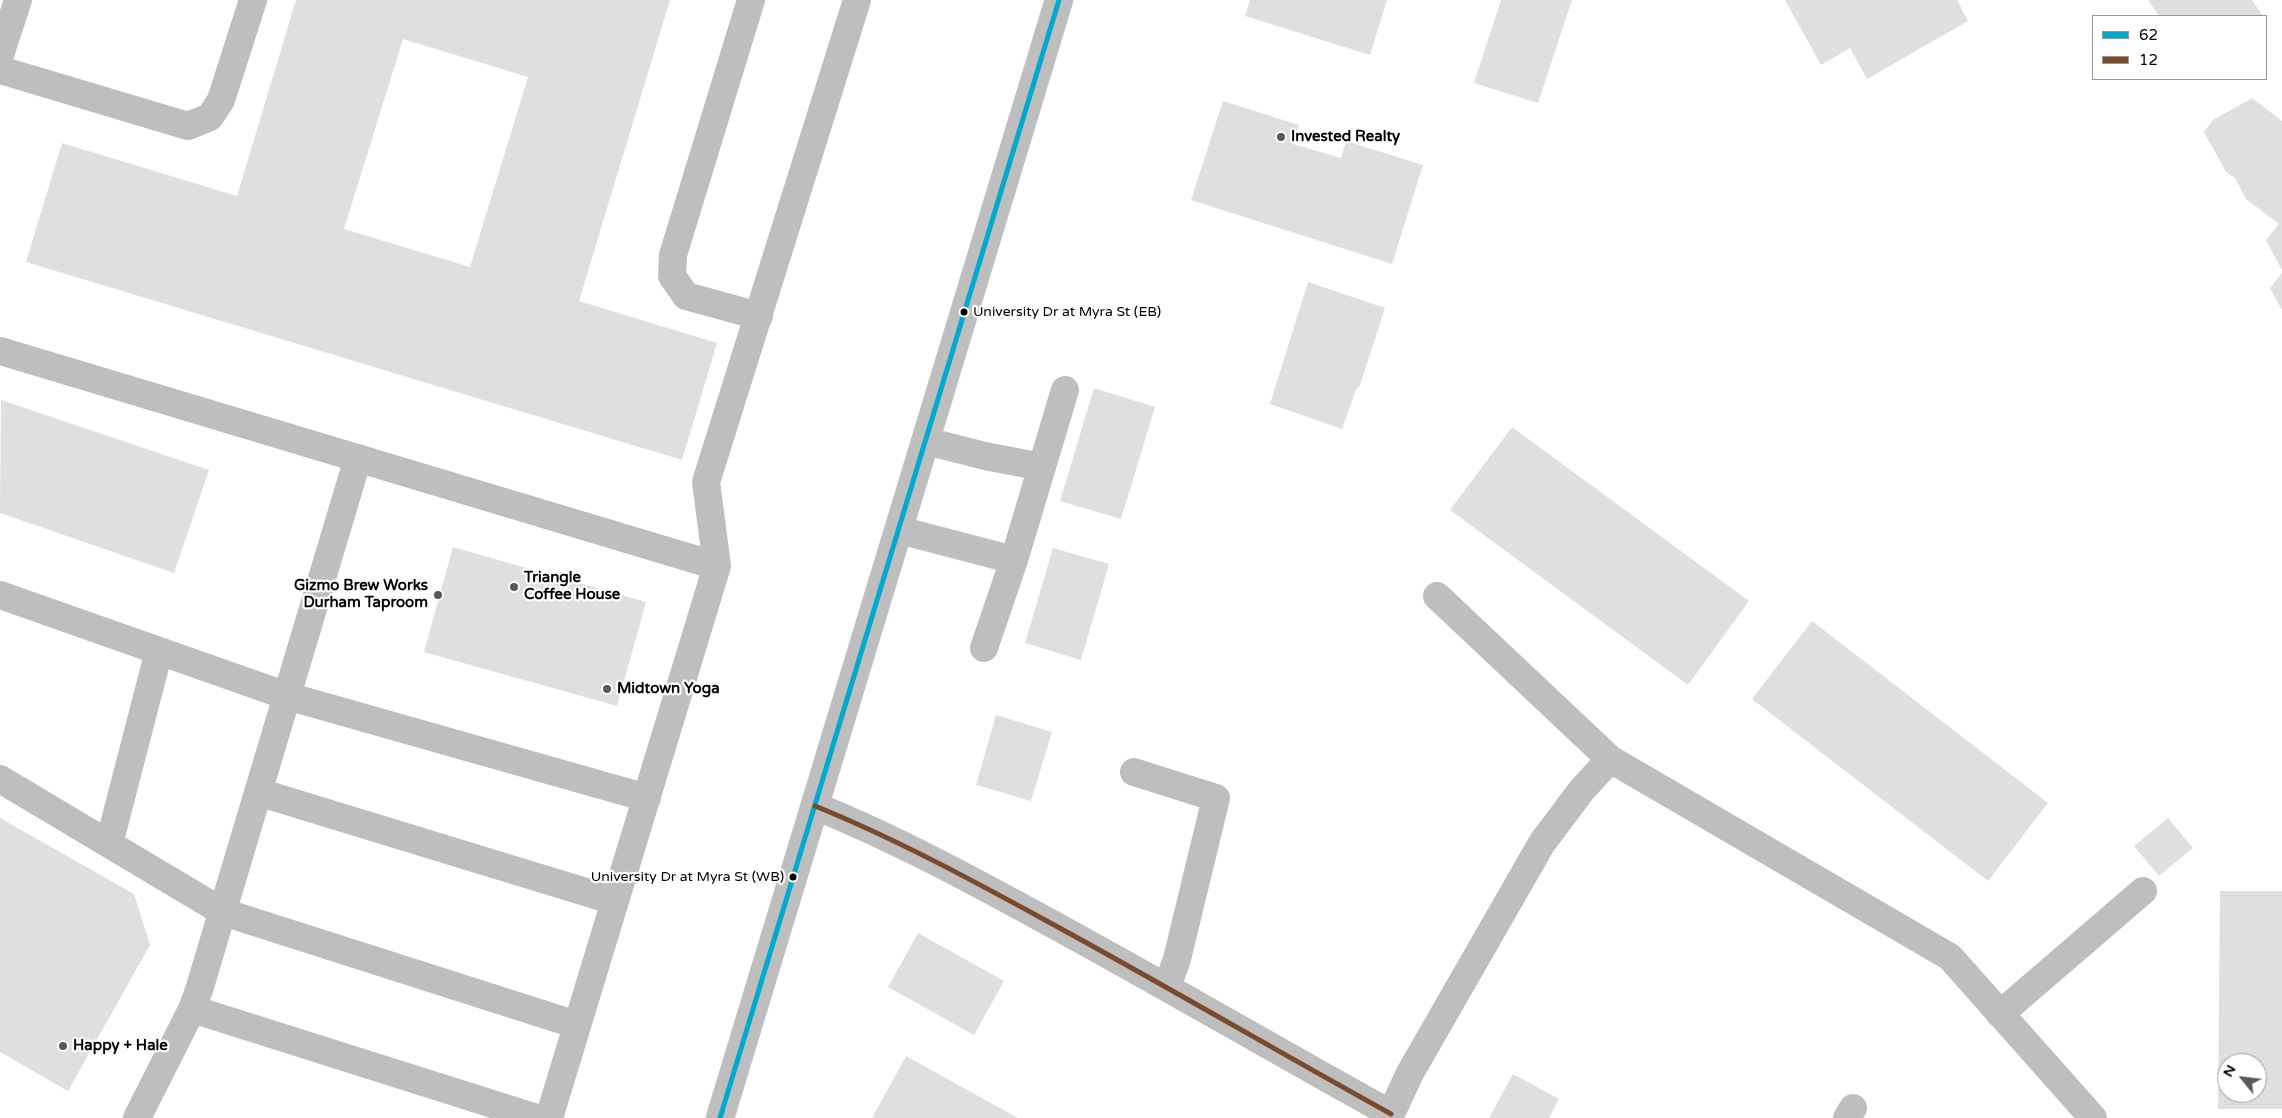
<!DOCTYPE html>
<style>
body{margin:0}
#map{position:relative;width:2282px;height:1118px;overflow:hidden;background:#fff;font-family:"Varela Round",sans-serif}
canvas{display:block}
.legend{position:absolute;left:2092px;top:15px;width:175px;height:65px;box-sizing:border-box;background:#fff;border:1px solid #999;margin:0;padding:6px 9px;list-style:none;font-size:15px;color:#000}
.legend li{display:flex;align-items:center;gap:10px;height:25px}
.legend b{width:25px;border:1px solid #999}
.north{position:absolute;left:2217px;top:1053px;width:50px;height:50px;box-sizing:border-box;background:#fff;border:1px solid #999;border-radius:50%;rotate:299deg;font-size:14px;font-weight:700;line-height:20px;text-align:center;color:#000}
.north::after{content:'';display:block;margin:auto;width:18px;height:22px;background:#595959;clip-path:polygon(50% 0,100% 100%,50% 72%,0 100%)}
</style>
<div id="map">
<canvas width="2282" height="1118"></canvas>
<ul class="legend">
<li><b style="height:6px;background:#00a9ce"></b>62</li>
<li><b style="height:6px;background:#7a4b2a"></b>12</li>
</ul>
<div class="north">N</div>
</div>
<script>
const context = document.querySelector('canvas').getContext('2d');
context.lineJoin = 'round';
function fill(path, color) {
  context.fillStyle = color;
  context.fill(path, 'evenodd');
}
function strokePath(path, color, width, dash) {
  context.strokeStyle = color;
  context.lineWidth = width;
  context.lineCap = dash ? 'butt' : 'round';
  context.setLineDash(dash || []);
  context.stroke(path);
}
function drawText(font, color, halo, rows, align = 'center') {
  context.font = font + ' "Varela Round",sans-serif';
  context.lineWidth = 4.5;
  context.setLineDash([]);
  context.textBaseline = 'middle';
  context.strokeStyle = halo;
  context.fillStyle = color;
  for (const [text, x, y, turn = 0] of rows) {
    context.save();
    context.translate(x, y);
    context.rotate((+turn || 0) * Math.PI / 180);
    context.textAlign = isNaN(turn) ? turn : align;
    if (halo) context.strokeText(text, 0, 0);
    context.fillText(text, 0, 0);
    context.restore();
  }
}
fill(new Path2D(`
 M 296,0 L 670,0 L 579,301 L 717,343 L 682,460 L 26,262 L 62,143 L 237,196 ZM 403,39 L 528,77 L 470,267 L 344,229 Z
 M 1250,0 L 1387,0 L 1370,55 L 1245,16 Z
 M 1501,0 L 1572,0 L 1538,103 L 1474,83 Z
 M 1785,0 L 1957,0 L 1968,21 L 1867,79 L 1850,48 L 1821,65 Z
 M 2148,0 L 2252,0 L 2263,16 L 2159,16 Z
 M 2252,98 L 2282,121 L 2282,270 L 2266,240 L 2279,224 L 2246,199 L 2235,178 L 2226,172 L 2204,132 L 2213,120 Z
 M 1223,101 L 1299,125 L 1293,144 L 1341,158 L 1346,141 L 1423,165 L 1392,264 L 1191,200 Z
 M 2282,273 L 2282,310 L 2270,288 Z
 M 1308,282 L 1385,308 L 1359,388 L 1357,387 L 1342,429 L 1270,404 Z
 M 1094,388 L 1155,407 L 1121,519 L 1060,501 Z
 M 1,400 L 209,470 L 174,573 L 0,513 Z
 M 1512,427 L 1749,601 L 1688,685 L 1450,510 Z
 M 453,547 L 646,602 L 617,706 L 424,652 Z
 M 1053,548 L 1109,564 L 1081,660 L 1025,643 Z
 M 1812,621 L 2048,803 L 1988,881 L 1752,699 Z
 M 996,715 L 1052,732 L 1031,801 L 976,785 Z
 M 0,818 L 134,894 L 150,945 L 68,1091 L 0,1052 Z
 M 2168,818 L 2193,848 L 2159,876 L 2134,846 Z
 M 2220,891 L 2282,891 L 2282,1109 L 2218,1109 ZM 2227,1063 L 2257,1063 L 2257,1093 L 2227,1093 Z
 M 918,933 L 1004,981 L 974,1035 L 888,987 Z
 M 906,1056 L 1018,1118 L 872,1118 Z
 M 1513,1074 L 1559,1099 L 1549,1118 L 1489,1118 Z`), '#dfdfdf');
const major = new Path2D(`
 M 720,1118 L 1059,0`);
strokePath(major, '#dbdbdb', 29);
strokePath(new Path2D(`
 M 751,0 L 673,255 L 672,276 L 686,296 L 759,316
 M 0,55 L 18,0
 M 0,70 L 188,126 L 210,117 L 221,100 L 253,0
 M 0,351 L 717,566 L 549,1118
 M 926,441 L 985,456 L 1042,467
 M 899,530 L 1014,560 L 1065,390
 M 717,566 L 706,482 L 857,0
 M 0,595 L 287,696 L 647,798
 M 1437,596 L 1610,759 L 1950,957 L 2093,1118
 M 984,648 L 1014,560
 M 1134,772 L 1216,798 L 1177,959 L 1167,987
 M 0,779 L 223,912 L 577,1025
 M 258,792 L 615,901
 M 815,806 C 894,838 970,879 1045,920 C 1161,983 1275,1050 1391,1114
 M 109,844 L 159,651
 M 192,1009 L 537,1118
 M 2000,1014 L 2143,891
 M 137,1118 L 192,1009 L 199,990 L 358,458
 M 1389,1118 L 1410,1073 L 1542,843 L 1581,791 L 1610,759
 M 1847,1118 L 1853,1108`), '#bebebe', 28);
strokePath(major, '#bebebe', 28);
strokePath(new Path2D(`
 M 720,1118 L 1059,0`), '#00a9ce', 5);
strokePath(new Path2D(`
 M 815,806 C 894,838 970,879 1045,920 C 1161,983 1275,1050 1391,1114`), '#7a4b2a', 5);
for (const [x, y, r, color] of [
 [1281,137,5,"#595959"],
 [964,312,4.5,"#000"],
 [514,587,5,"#595959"],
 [438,595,5,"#595959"],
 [607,689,5,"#595959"],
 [793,877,4.5,"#000"],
 [63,1046,5,"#595959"]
]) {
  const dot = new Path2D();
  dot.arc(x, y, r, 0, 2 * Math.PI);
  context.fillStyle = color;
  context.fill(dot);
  strokePath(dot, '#fff', 2);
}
drawText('14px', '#000', '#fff', [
 ["University Dr at Myra St (EB)",973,312],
 ["University Dr at Myra St (WB)",784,877,"right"]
], 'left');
drawText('bold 15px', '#000', '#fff', [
 ["Invested Realty",1291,137],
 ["Triangle",524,578],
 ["Coffee House",524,595],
 ["Gizmo Brew Works",428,586,"right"],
 ["Durham Taproom",428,603,"right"],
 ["Midtown Yoga",617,689],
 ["Happy + Hale",73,1046]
], 'left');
</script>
